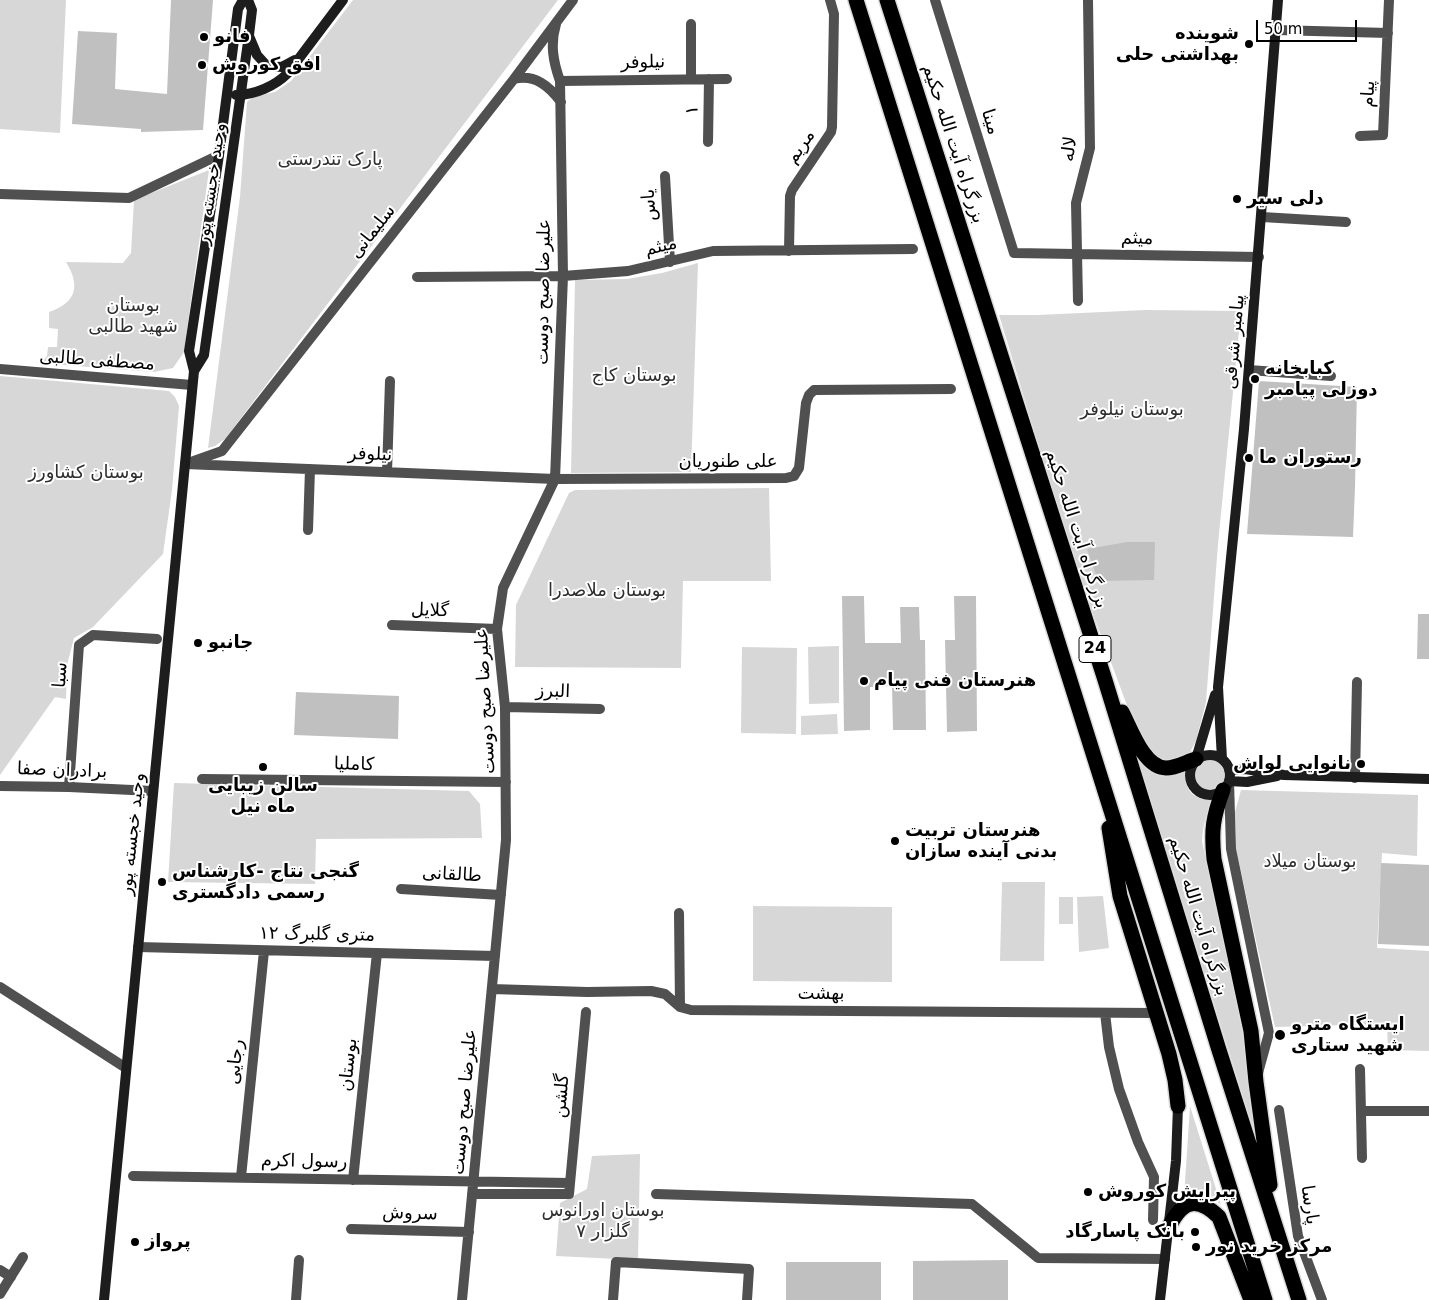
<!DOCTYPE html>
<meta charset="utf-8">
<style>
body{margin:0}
#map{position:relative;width:1429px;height:1300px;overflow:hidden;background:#fff;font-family:"DejaVu Sans",sans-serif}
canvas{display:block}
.scale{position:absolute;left:1256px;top:20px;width:101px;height:22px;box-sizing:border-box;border:2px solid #000;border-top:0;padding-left:6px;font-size:15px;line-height:18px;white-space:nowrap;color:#000;-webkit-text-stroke:4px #fff;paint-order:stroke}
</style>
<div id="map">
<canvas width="1429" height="1300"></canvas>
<div class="scale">50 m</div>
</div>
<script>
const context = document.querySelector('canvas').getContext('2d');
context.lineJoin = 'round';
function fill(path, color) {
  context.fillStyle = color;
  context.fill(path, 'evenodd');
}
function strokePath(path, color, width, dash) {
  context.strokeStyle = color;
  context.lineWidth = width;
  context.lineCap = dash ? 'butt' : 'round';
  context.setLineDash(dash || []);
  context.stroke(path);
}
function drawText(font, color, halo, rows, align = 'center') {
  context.font = font + ' "DejaVu Sans",Cairo,sans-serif';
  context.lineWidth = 4;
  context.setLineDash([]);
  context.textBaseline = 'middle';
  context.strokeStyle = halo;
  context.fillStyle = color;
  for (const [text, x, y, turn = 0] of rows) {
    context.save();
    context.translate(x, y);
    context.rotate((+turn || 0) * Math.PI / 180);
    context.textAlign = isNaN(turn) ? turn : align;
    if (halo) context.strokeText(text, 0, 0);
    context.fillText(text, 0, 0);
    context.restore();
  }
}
fill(new Path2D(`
 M 0,0 L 66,0 L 60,133 L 0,129 Z
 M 353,0 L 558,0 L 225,439 L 215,446 L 208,448 L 240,197 L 247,102 L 253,97 L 275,92 L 291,81 Z
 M 209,170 L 184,352 L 173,368 L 154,372 L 50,364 L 42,362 L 47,356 L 48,347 L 57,347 L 58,329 L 49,328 L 49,312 C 76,303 81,286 66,262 L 123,263 L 131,253 L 134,200 Z
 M 698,263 L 691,472 L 571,473 L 575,280 L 627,279 L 662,273 Z
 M 1146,310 L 1241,311 L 1218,544 L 1206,702 L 1196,741 L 1189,754 L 1184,758 L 1161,762 L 1144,751 L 1077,571 L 999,315 L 1038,315 Z
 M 0,376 L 169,391 L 175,397 L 179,406 L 172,490 L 163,554 L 93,627 L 74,638 L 67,665 L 66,699 L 55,697 L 0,775 Z
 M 769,488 L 771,581 L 683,581 L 681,668 L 515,667 L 516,605 L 569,493 L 575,490 Z
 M 839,646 L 839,703 L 809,704 L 808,647 Z
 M 742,647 L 797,648 L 796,734 L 741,733 Z
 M 837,714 L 838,734 L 801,735 L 801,716 Z
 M1193 775a17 17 0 1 1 34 0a17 17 0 1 1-34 0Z
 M 1137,758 L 1144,765 L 1186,766 C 1182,789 1193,802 1216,800 C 1205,812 1203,826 1202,841 L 1243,1035 L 1262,1157 Z
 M 174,783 L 469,791 L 480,804 L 482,838 L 316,839 L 315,884 L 168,882 Z
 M 1241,790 L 1418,795 L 1417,856 L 1382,853 L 1377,948 L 1429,951 L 1429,1051 L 1388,1050 L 1387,1024 L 1275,1027 L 1236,849 L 1235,812 Z
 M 1002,882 L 1045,882 L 1044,961 L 1000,961 Z
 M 1103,896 L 1109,948 L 1079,952 L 1077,897 Z
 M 1059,897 L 1073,897 L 1073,924 L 1059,924 Z
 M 753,906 L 892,907 L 892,982 L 753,981 Z
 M 1190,1106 L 1221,1205 C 1207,1193 1202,1191 1184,1197 Z
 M 640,1154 L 638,1260 L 556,1256 L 560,1203 L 587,1189 L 592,1156 Z`), '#d7d7d7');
fill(new Path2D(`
 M 171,0 L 213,0 L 203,130 L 141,132 L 141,129 L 72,124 L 78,31 L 117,33 L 115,89 L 167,94 Z
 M 1259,381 L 1357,387 L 1355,487 L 1353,537 L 1247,534 Z
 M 1127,542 L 1155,542 L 1154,580 L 1098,581 L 1087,549 Z
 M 842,596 L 864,596 L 865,643 L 901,643 L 900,607 L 919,607 L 920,640 L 925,640 L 926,730 L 893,730 L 892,686 L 870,687 L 870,730 L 844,731 Z
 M 954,596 L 976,596 L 977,731 L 947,732 L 945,640 L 955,640 Z
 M 1418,614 L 1429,614 L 1429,659 L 1417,659 Z
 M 296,692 L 399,696 L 398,739 L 294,735 Z
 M 1381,863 L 1429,865 L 1429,946 L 1378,944 Z
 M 1008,1260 L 1008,1300 L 913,1300 L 913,1261 Z
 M 786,1262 L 881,1262 L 881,1300 L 786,1300 Z`), '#c0c0c0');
const highway = new Path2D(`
 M 856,0 L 1265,1300
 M 887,0 L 1105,680 L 1219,1050 L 1299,1300
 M 1122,712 C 1131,729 1144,768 1166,768 C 1176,768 1186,762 1196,759
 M 1223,790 C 1213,817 1211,830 1214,859 L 1251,1031 L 1256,1082 L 1270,1185
 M 1109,828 L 1120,896 L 1169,1054 L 1175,1080 L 1178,1106
 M 1168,1229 C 1181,1202 1195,1194 1219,1217 L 1251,1300`);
strokePath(highway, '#dbdbdb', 18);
strokePath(new Path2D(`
 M 935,0 L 1014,253 L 1259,257
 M 691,24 L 691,79
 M 1276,30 L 1388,33
 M 514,79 C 535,74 549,86 561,102
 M 560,81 L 727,79
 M 1360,136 L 1383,135 L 1389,0
 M 708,142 L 709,79
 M 665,176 L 670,262
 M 0,194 L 129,198 L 219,155
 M 1262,217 L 1346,222
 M 789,251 L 790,196 L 792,190 L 831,132 L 832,127 L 834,14 L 830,0
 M 417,277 L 563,276 L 628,271 L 713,251 L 913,249
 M 1078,301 L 1076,203 L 1090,148 L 1088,0
 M 0,369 L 192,385
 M 1249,370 L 1331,376
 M 191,462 L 222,451 L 514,79 L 573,0
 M 185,464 L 555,479 L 786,478 L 794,476 L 799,468 L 806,403 L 809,395 L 814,390 L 951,389
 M 387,472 L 390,381
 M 308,530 L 310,469
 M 392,625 L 497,629
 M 505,707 L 600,709
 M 1355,778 L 1357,682
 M 202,779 L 506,782
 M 1229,781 L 1231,849 L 1269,1033 L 1258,1073
 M 0,786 L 69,787 L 153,791
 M 69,787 L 79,645 L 93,635 L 157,639
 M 401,889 L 501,895
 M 679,913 L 680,1007
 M 138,947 L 495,956
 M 0,987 L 126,1068
 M 492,989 L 587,992 L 651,991 L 665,994 L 680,1007 L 691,1010 L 1156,1013
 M 1105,1013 L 1109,1047 L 1119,1089 L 1138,1142 L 1154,1177 L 1153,1220
 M 1360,1069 L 1362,1158
 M 1279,1110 L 1298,1236 L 1322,1300
 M 1361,1111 L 1429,1111
 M 133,1176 L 570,1183
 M 241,1177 L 264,951
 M 353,1180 L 377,953
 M 472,1194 L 569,1194 L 586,1012
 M 656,1194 L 972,1204 L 1038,1258 L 1165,1259
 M 351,1229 L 469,1232
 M 0,1270 L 11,1277
 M 0,1294 L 23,1257
 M 296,1300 L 299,1260
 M 462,1300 L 506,840 L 505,707 L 497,629 L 503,588 L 555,479 L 563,276 L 560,81 C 553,61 550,44 556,24
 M 613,1300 L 616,1262 L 749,1269 L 747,1300`), '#505050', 10);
strokePath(new Path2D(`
 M 249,36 L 257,55 L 267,66 L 282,67 L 295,60
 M 236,95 C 255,95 275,86 288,73 L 343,0
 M 194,371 L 204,355 L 249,35 L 252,10 L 248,0
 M1190 775a20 20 0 1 1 40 0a20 20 0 1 1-40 0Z
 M 1196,759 L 1215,695
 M 1222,759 L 1218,687 L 1244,429 L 1278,0
 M 1229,770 L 1245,769 L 1284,775 L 1429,779
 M 1229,781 L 1247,782 L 1277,776
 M 104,1300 L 194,371 L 189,351 L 219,155 L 238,9 L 243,0
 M 1160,1300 L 1176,1161 L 1178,1106`), '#1d1d1d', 10);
strokePath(highway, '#000', 15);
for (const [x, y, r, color] of [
 [204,37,5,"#000"],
 [1249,44,5,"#000"],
 [202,65,5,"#000"],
 [1237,199,5,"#000"],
 [1255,379,5,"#000"],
 [1249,458,5,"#000"],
 [198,643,5,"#000"],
 [864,681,5,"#000"],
 [1361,764,5,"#000"],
 [263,767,5,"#000"],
 [895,841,5,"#000"],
 [162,882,5,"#000"],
 [1280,1035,6,"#000"],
 [1088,1192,5,"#000"],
 [1195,1232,5,"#000"],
 [135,1242,5,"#000"],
 [1196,1247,5,"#000"]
]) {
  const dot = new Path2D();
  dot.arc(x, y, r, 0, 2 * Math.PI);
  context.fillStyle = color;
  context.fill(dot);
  strokePath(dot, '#fff', 2);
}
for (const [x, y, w] of [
 [1095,649,32]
]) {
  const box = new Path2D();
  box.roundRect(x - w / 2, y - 13.5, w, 27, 4);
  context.fillStyle = '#fff';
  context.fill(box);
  strokePath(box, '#000', 1);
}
drawText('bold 16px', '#000', null, [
 ["24",1095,649]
]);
drawText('bold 18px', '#000', '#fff', [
 ["شوینده",1239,34,"right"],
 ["بهداشتی حلی",1239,55,"right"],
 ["فانو",214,37],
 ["افق کوروش",212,65],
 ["دلی سیر",1247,199],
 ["کبابخانه",1265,369],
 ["دوزلی پیامبر",1265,390],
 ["رستوران ما",1259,458],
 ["جانبو",208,643],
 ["هنرستان فنی پیام",874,681],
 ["نانوایی لواش",1351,764,"right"],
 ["سالن زیبایی",263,786,"center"],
 ["ماه نیل",263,807,"center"],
 ["هنرستان تربیت",905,831],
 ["بدنی آینده سازان",905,852],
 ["گنجی نتاج -کارشناس",172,872],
 ["رسمی دادگستری",172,893],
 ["ایستگاه مترو",1291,1025],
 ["شهید ستاری",1291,1046],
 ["پیرایش کوروش",1098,1192],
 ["بانک پاسارگاد",1185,1232,"right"],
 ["پرواز",145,1242],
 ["مرکز خرید نور",1206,1247]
], 'left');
drawText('18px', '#000', '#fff', [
 ["نیلوفر",643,63,-1],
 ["پیام",1369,94,-87],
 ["۱",693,110,-89],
 ["مینا",990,122,73],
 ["بزرگراه آیت الله حکیم",953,144,72],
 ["مریم",801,147,-55],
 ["لاله",1070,149,-83],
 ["وحید خجسته پور",212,184,-82],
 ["یاس",650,205,-94],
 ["سلیمانی",373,232,-52],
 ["میثم",1137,239,1],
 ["میثم",661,247,-13],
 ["علیرضا صبح دوست",544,292,-89],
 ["پیامبر شرقی",1235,342,-85],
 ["مصطفی طالبی",97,361,4],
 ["نیلوفر",370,455,2],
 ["علی طنوریان",728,462],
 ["بزرگراه آیت الله حکیم",1076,529,72],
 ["گلایل",430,611,2],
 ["سبا",61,675,-86],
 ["البرز",553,692,2],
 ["علیرضا صبح دوست",486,701,-93],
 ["کاملیا",354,765,1],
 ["برادران صفا",62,771,2],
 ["وحید خجسته پور",133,834,-84],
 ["طالقانی",452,875,3],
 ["بزرگراه آیت الله حکیم",1198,916,73],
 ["۱۲ متری گلبرگ",317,935,1],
 ["بهشت",821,994],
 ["رجایی",236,1062,-84],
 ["بوستان",349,1065,-84],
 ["گلشن",562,1096,-85],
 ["علیرضا صبح دوست",465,1102,-85],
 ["رسول اکرم",304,1162,1],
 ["پارسا",1309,1205,82],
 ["سروش",410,1214,2]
]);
drawText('18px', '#2e2e2e', '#fff', [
 ["پارک تندرستی",330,160],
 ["بوستان",133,306],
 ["شهید طالبی",133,327],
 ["بوستان کاج",634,376],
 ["بوستان نیلوفر",1132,410],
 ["بوستان کشاورز",86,473],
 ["بوستان ملاصدرا",607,591],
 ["بوستان میلاد",1310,862],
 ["بوستان اورانوس",603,1211],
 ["گلزار ۷",603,1232]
]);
</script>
